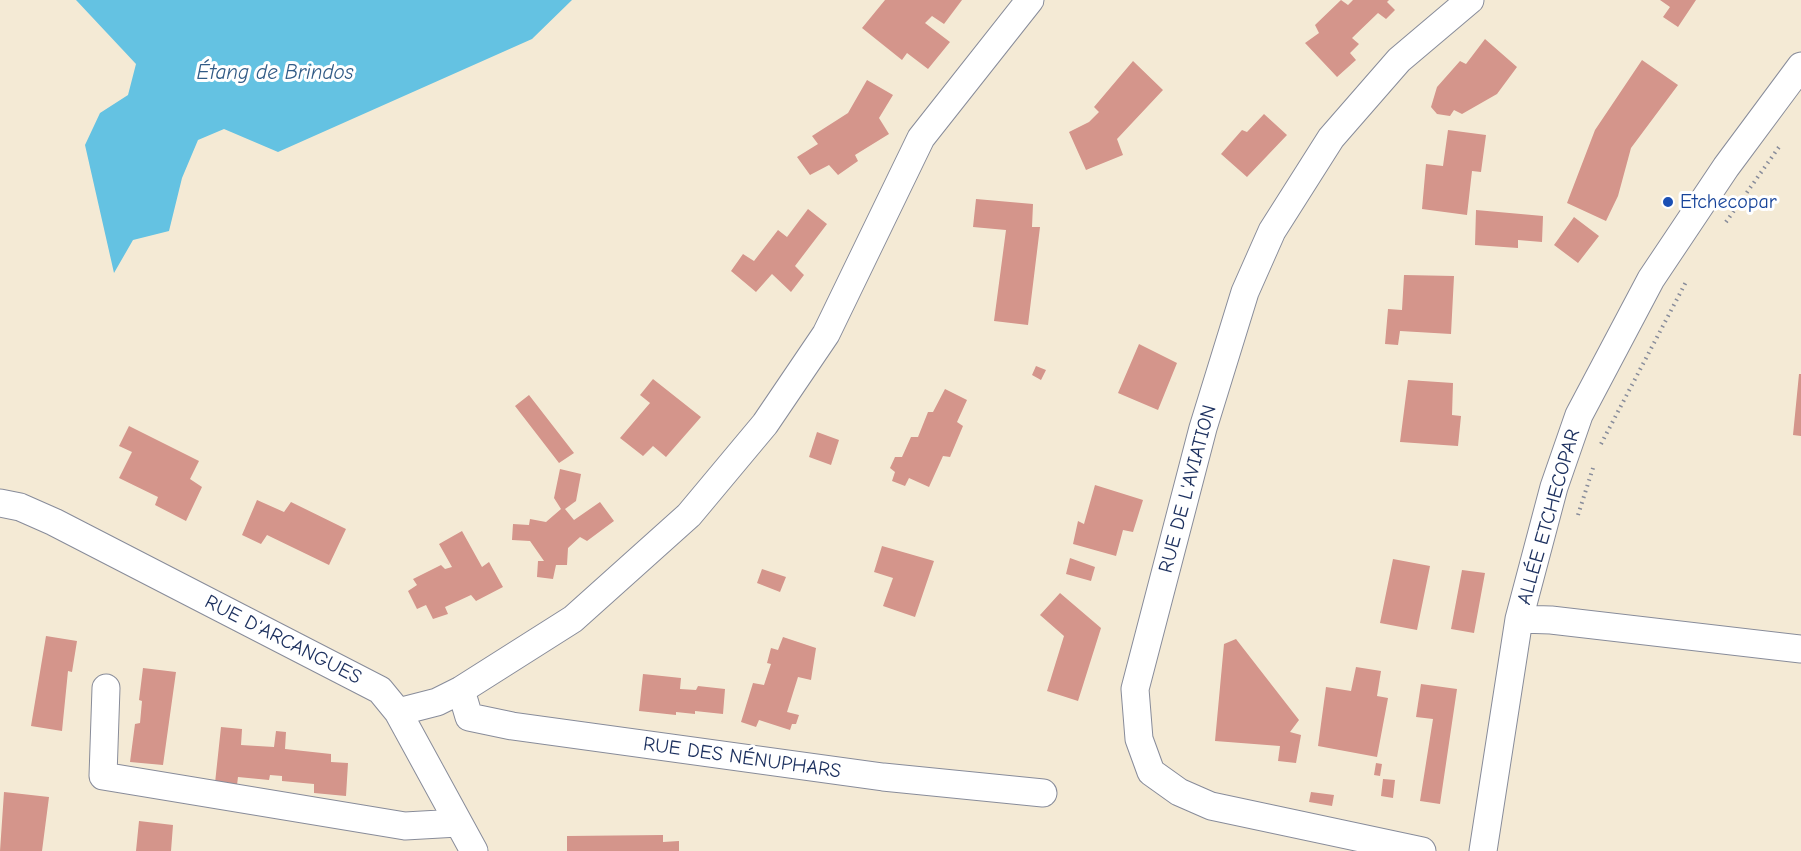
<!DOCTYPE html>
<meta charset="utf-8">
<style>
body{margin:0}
canvas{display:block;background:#f4ead5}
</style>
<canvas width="1801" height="851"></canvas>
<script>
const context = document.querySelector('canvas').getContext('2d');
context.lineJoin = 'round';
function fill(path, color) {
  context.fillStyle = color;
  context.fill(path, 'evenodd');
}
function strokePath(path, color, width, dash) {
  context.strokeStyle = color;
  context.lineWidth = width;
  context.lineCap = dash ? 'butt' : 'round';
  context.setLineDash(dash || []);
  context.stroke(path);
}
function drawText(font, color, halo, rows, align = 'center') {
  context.font = font + ' "Comic Neue",sans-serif';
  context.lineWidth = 6;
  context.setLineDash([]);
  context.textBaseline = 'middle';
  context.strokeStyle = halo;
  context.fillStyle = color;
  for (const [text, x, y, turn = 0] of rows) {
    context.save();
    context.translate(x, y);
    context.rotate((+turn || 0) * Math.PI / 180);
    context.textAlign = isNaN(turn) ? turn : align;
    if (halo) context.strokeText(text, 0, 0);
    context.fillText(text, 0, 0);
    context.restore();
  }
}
fill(new Path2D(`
 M 76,0 L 572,0 L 532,39 L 278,152 L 224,129 L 198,140 L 182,178 L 169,231 L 133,240 L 114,273 L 85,145 L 100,113 L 128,95 L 136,64 Z`), '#64c2e2');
fill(new Path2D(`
 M 885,0 L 962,0 L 944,24 L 932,16 L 925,23 L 950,42 L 928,69 L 907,53 L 902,60 L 862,28 Z
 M 1341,0 L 1348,5 L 1353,0 L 1389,0 L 1387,2 L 1395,10 L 1386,19 L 1378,13 L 1352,38 L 1359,44 L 1350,53 L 1356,60 L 1337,77 L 1305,43 L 1319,33 L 1315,25 Z
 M 1660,0 L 1696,0 L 1678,27 L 1663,17 L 1670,7 Z
 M 1485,39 L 1517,67 L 1497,94 L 1462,114 L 1454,110 L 1450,116 L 1437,114 L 1431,107 L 1437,87 L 1460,61 L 1466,64 Z
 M 1642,60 L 1678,85 L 1631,148 L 1618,196 L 1606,221 L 1567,203 L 1595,130 Z
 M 1133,61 L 1163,90 L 1117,139 L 1123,155 L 1086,170 L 1069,132 L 1089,122 L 1099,112 L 1094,107 Z
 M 867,80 L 893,95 L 879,118 L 889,134 L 855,155 L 858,161 L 838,175 L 829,165 L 810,175 L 797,157 L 818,144 L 812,136 L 848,113 Z
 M 1264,114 L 1287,135 L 1247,177 L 1221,154 L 1242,130 L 1247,132 Z
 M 1448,130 L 1486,135 L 1481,172 L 1472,171 L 1467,215 L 1422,209 L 1426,164 L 1443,166 Z
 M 976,199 L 1033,204 L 1032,227 L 1040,227 L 1028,325 L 994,321 L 1006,230 L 973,227 Z
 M 808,209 L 827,224 L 795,266 L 804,275 L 791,292 L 772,274 L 756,292 L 731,271 L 743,254 L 754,261 L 778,230 L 787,237 Z
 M 1476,210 L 1543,216 L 1542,242 L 1518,240 L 1518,248 L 1475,245 Z
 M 1574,217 L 1599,236 L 1578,263 L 1554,245 Z
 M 1404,275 L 1454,276 L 1451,334 L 1400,331 L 1398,345 L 1385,344 L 1388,309 L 1402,310 Z
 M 1139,344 L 1177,363 L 1158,410 L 1118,393 Z
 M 1036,366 L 1046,370 L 1041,380 L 1032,375 Z
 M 1799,374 L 1801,374 L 1801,436 L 1793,435 Z
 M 653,379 L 701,417 L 666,457 L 653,446 L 643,456 L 620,438 L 650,403 L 640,395 Z
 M 1408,380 L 1453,383 L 1452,415 L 1461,416 L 1458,446 L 1400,442 Z
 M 945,389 L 967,400 L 957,422 L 963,426 L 950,457 L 943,456 L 929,487 L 909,478 L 905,486 L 892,481 L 895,472 L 890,468 L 895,457 L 902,457 L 911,437 L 918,437 L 928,412 L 933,412 Z
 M 529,395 L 574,453 L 559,463 L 515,406 Z
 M 129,426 L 199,461 L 190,479 L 202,487 L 186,521 L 155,505 L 158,497 L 119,478 L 132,452 L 119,446 Z
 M 817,432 L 839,440 L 831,465 L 809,457 Z
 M 560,469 L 581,474 L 576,501 L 565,509 L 574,520 L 600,502 L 614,521 L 587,541 L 580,537 L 568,548 L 567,565 L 556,565 L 553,579 L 537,577 L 538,561 L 544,561 L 530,541 L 512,540 L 513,524 L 529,525 L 530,519 L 546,522 L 561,509 L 554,498 Z
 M 1095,485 L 1143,500 L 1133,532 L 1123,530 L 1116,556 L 1073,544 L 1078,521 L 1084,524 Z
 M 257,500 L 284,512 L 291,502 L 346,529 L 329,565 L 267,535 L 261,544 L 242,535 Z
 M 462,531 L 482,567 L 489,562 L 503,587 L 476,601 L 471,595 L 445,607 L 448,614 L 433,619 L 426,605 L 417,609 L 408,591 L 417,585 L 413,579 L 441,565 L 445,569 L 452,567 L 439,544 Z
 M 882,546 L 934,561 L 915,617 L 883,606 L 893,578 L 874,572 Z
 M 1070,558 L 1095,567 L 1091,581 L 1066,574 Z
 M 1393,559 L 1430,566 L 1417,630 L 1380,623 Z
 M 762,569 L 786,577 L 780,592 L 757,583 Z
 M 1462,570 L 1485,573 L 1474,633 L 1451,629 Z
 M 1060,593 L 1101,628 L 1078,701 L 1047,691 L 1064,636 L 1040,615 Z
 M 46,636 L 77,641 L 72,672 L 68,671 L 62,731 L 31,726 Z
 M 783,637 L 816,648 L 811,680 L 798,677 L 787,712 L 799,715 L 796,724 L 792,724 L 790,730 L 759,720 L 756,727 L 741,722 L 753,683 L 764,685 L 771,664 L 767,663 L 771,648 L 778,650 Z
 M 1236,639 L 1299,720 L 1290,732 L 1301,735 L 1296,763 L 1278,761 L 1280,746 L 1215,741 L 1224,644 Z
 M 1356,667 L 1381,671 L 1377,696 L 1388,698 L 1377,757 L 1318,746 L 1326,687 L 1351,691 Z
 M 143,668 L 176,672 L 163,765 L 130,762 L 135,724 L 140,723 L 142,701 L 139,700 Z
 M 643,674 L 681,678 L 680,689 L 696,690 L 698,686 L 725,689 L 723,714 L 695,711 L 695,714 L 676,712 L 676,715 L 639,711 Z
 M 1421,684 L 1457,689 L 1440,804 L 1420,801 L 1433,719 L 1416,717 Z
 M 221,727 L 242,729 L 241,745 L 274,747 L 276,731 L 286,732 L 285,749 L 331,754 L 331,762 L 348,763 L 346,796 L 314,793 L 314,784 L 282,781 L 282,776 L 270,775 L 269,780 L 238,777 L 237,785 L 215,783 Z
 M 1376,763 L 1382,764 L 1380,776 L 1374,775 Z
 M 1383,779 L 1395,780 L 1393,798 L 1381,796 Z
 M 4,792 L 49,797 L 42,851 L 0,851 Z
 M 1311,792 L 1334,795 L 1332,806 L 1309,802 Z
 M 139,821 L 173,825 L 171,851 L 136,851 Z
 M 663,835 L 663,842 L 679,841 L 679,851 L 567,851 L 567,836 Z`), '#d4958b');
const minor = new Path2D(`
 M 0,503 L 20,507 L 54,522 L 380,690 L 398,712 L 474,851
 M 1519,619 L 1551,620 L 1801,649
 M 106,688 L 103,776 L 405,826 L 458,823
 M 461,690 L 469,717 L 512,726 L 883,777 L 1043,793
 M 398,712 L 437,702 L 461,690 L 573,619 L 689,515 L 765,424 L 826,334 L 921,138 L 1030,0
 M 1422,851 L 1211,806 L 1179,792 L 1151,772 L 1139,739 L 1135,689 L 1203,428 L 1245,292 L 1272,231 L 1331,138 L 1399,60 L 1470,0
 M 1483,851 L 1519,619 L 1554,487 L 1579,415 L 1651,279 L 1726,167 L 1801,66`);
strokePath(minor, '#888c9a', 29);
strokePath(new Path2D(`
 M 1726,222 L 1779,147
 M 1601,444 L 1687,280
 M 1578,515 L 1593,468`), '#888c9a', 4, [1.5, 4.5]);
strokePath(minor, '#fff', 27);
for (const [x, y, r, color] of [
 [1668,202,6,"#1a4fb4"]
]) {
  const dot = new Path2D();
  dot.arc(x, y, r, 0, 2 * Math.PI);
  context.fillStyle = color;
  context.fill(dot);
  strokePath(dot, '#fff', 2);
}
drawText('20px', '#164399', '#fff', [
 ["Etchecopar",1680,202]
], 'left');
drawText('20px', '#1b2f5e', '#fff', [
 ["RUE DE L'AVIATION",1188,489,-75],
 ["ALLÉE ETCHECOPAR",1549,517,-74],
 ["RUE D'ARCANGUES",283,640,27],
 ["RUE DES NÉNUPHARS",742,758,8]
]);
drawText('italic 21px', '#315b86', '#fff', [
 ["Étang de Brindos",275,73]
]);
</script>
